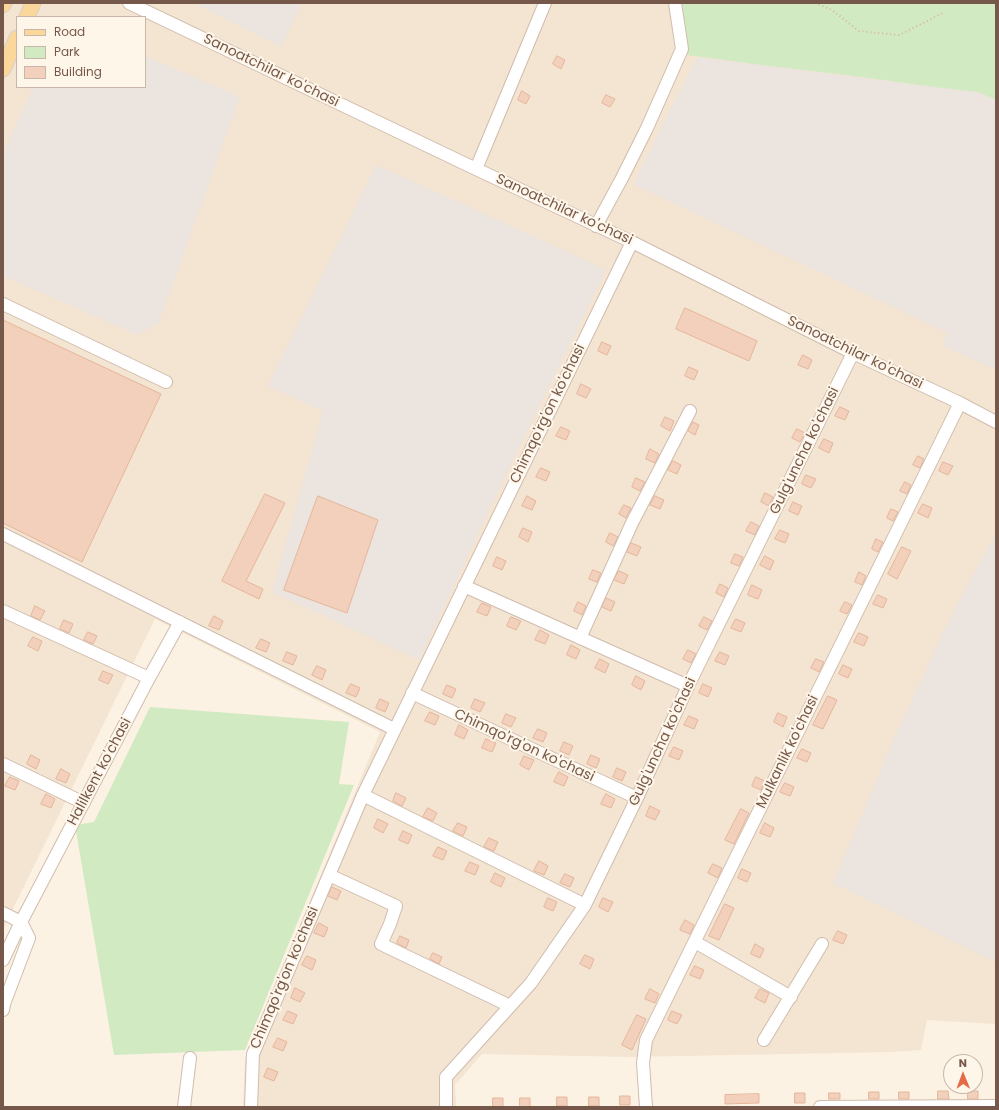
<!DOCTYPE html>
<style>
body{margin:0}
#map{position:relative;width:999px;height:1110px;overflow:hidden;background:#fcf2e3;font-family:Poppins,sans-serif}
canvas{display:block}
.frame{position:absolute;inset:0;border:4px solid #755849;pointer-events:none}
.legend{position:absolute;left:16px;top:16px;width:130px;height:72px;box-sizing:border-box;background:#fff6ea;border:1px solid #c8b7aa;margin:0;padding:5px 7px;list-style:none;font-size:12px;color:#755849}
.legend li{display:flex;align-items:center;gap:8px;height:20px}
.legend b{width:20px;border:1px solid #c8b7aa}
.north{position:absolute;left:943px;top:1054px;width:40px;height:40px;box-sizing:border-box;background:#fff6ea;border:1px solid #c8b7aa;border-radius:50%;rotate:359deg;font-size:11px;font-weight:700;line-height:16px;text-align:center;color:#755849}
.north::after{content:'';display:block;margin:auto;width:14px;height:18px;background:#e76a47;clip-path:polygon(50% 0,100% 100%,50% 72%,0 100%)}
</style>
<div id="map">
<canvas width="999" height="1110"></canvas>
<div class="frame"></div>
<ul class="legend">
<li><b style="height:5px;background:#fcd79b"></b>Road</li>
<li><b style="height:11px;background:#d2eac2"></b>Park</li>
<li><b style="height:11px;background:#f2d0bb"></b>Building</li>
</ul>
<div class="north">N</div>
</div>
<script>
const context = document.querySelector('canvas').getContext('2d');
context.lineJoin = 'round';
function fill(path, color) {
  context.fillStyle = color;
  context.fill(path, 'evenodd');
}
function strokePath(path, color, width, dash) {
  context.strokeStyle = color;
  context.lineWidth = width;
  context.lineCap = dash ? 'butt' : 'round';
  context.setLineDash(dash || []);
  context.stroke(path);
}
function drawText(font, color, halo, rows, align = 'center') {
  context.font = font + ' Poppins,sans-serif';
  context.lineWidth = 4;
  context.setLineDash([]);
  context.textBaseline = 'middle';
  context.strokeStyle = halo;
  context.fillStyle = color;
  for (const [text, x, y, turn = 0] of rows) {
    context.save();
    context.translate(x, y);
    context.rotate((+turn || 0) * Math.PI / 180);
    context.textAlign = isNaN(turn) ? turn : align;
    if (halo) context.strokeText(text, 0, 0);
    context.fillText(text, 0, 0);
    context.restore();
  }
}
fill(new Path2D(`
 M 3,3 L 996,3 L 996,1024 L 927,1020 L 921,1050 L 891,1052 L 630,1057 L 482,1054 L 455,1085 L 456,1107 L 243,1107 L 245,1058 L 380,732 L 155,619 L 3,929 ZM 17,17 L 145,17 L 145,87 L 17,87 Z`), '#f4e4d2');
fill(new Path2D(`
 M 194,3 L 301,3 L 282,47 Z
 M 145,56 L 240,97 L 159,322 L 138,335 L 3,276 L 3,154 L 33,87 L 145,87 Z
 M 697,57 L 978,92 L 996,100 L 996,370 L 942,345 L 948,333 L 633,184 Z
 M 376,165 L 483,213 L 606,270 L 507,472 L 419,660 L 272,592 L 323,411 L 268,386 Z
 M 996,533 L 996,962 L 833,883 L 897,732 L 950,618 Z`), '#ece4de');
fill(new Path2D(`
 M 680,3 L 996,3 L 996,100 L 978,92 L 934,87 L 846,75 L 769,66 L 687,55 Z
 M 150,707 L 349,722 L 339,784 L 354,785 L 245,1050 L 114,1055 L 75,825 L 94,822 Z`), '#d2eac2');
const building = new Path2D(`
 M 557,56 L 565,60 L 561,69 L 553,64 Z
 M 522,91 L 530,96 L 526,104 L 518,100 Z
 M 606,95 L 615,99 L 610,107 L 602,103 Z
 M 685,308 L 757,341 L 749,361 L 676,329 Z
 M 3,320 L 161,394 L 82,562 L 3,523 Z
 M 602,342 L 611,346 L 607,355 L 598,351 Z
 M 803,355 L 812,360 L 808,369 L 798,365 Z
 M 689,367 L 698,371 L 694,380 L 685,376 Z
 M 581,384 L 591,389 L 586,398 L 577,394 Z
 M 840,407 L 849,411 L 845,420 L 835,416 Z
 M 665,417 L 674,421 L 670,431 L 661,426 Z
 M 693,422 L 699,425 L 695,435 L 688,431 Z
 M 561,427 L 570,431 L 566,440 L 556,436 Z
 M 797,429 L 805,433 L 800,442 L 792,438 Z
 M 824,439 L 833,443 L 829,453 L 819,448 Z
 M 650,449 L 659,454 L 655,463 L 646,459 Z
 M 918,456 L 924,459 L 920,468 L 913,465 Z
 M 673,461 L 681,465 L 677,474 L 668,470 Z
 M 943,462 L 953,466 L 948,475 L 939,471 Z
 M 541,468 L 550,472 L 546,481 L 536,477 Z
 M 806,475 L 816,479 L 811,488 L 802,484 Z
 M 636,478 L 645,482 L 640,491 L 632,487 Z
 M 905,482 L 911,485 L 907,494 L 900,491 Z
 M 765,493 L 773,497 L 769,506 L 761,502 Z
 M 265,494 L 285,503 L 246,581 L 263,589 L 259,599 L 222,581 Z
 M 318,496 L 378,520 L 347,613 L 284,590 Z
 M 527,496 L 536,501 L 532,510 L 522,506 Z
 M 655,496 L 664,500 L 660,509 L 650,505 Z
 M 793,502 L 802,506 L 798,515 L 789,511 Z
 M 923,504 L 932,508 L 928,518 L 918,513 Z
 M 624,505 L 631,508 L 626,518 L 619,514 Z
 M 891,509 L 898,512 L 893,521 L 887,518 Z
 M 751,522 L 759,526 L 755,535 L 746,531 Z
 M 523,528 L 532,532 L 528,542 L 519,537 Z
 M 780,530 L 789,534 L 785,543 L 775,539 Z
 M 610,533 L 618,537 L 613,546 L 606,542 Z
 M 876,539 L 883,542 L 878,552 L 872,549 Z
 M 631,543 L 641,547 L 637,556 L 627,552 Z
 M 902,547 L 911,551 L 897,579 L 888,574 Z
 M 735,554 L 743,557 L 739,566 L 731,563 Z
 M 765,556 L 774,561 L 770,570 L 760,565 Z
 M 497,557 L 506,561 L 502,570 L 493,566 Z
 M 593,570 L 601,573 L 597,582 L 589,579 Z
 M 619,571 L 628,575 L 624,584 L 614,580 Z
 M 859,572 L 866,576 L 862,585 L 855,582 Z
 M 720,584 L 728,588 L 724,597 L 716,593 Z
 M 752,585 L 762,590 L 758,599 L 748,595 Z
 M 878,595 L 887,599 L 883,608 L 873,604 Z
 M 606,598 L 615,602 L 611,611 L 602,607 Z
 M 578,602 L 586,606 L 582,615 L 574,611 Z
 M 845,602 L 852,605 L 847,614 L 840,611 Z
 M 482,603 L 491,607 L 487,616 L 477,612 Z
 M 35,606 L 45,611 L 40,620 L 31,616 Z
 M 214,616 L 223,621 L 219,630 L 209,626 Z
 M 511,617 L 521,621 L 516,630 L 507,626 Z
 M 704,617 L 712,621 L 707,630 L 699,626 Z
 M 736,619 L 745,623 L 741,632 L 731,628 Z
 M 64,620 L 73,624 L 69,633 L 60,629 Z
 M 540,630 L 549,635 L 545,644 L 535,640 Z
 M 88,632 L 97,636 L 93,644 L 84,640 Z
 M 859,633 L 868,637 L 864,646 L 854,642 Z
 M 33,637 L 42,641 L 38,651 L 28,646 Z
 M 261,639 L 270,643 L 266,652 L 256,648 Z
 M 571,645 L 580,650 L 576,659 L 567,655 Z
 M 688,650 L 696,654 L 691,663 L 683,659 Z
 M 287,652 L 297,656 L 293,665 L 283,661 Z
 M 720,652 L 729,656 L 725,665 L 715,661 Z
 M 600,659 L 609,664 L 605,673 L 595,668 Z
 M 816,659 L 824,662 L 819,672 L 811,668 Z
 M 843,665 L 852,669 L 848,678 L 839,674 Z
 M 317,666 L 326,670 L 322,680 L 312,675 Z
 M 103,671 L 113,675 L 108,684 L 99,680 Z
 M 636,676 L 645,681 L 641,690 L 632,685 Z
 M 351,684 L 360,688 L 356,697 L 346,693 Z
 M 703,684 L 712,688 L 708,697 L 699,693 Z
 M 447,685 L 456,689 L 452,698 L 443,694 Z
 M 828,696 L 837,700 L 823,729 L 813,725 Z
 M 380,699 L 389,703 L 385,712 L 376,708 Z
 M 475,699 L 485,703 L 480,712 L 471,708 Z
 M 430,712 L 439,716 L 435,725 L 425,721 Z
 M 778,713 L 787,717 L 783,727 L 774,722 Z
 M 506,714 L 516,718 L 511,727 L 502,723 Z
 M 689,716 L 698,720 L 694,729 L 684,725 Z
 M 459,725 L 468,730 L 464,739 L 455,735 Z
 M 538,729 L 547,733 L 543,742 L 533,738 Z
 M 486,739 L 496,743 L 492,752 L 482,748 Z
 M 564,742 L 573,746 L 569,755 L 560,751 Z
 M 674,747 L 683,751 L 679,760 L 669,756 Z
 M 802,749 L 811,753 L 807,762 L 797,758 Z
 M 31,755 L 40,760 L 36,769 L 27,764 Z
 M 591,755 L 600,759 L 596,768 L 587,764 Z
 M 524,756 L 534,760 L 529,770 L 520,765 Z
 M 617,768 L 626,772 L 622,781 L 613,777 Z
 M 61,769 L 70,774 L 66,783 L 56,779 Z
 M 559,772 L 568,777 L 564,786 L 554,782 Z
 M 10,777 L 19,781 L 15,790 L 5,786 Z
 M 756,777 L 765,781 L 761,790 L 752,786 Z
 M 785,783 L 794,787 L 790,796 L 780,792 Z
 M 396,793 L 406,798 L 402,806 L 393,801 Z
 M 46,794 L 55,799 L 51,808 L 41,804 Z
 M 606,794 L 615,799 L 611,808 L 601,804 Z
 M 650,806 L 660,811 L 655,820 L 646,816 Z
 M 428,808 L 437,813 L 433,821 L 423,817 Z
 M 741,809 L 749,813 L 734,844 L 725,840 Z
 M 378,819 L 388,824 L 383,833 L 374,828 Z
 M 458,823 L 467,827 L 463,836 L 453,831 Z
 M 765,823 L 774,828 L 770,837 L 760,833 Z
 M 403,831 L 412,835 L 408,844 L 399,840 Z
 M 489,838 L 498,842 L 494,851 L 484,847 Z
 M 438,847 L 447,851 L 443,860 L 433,856 Z
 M 539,861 L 548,866 L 544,875 L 534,871 Z
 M 470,862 L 479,866 L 475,875 L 465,871 Z
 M 713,864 L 722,868 L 718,878 L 708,873 Z
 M 742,869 L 751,873 L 747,882 L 738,878 Z
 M 495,873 L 505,878 L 501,887 L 491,882 Z
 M 565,874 L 574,878 L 570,887 L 560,883 Z
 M 332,887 L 341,891 L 337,900 L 328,896 Z
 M 548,898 L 557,902 L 553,911 L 544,907 Z
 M 603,898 L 613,902 L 608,912 L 599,907 Z
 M 725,904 L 734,908 L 719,940 L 709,936 Z
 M 685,920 L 694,925 L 690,934 L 680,930 Z
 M 319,923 L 328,928 L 324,937 L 314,933 Z
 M 838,931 L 847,935 L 843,944 L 833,940 Z
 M 400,936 L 409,940 L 406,948 L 397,943 Z
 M 755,944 L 764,949 L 760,958 L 751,954 Z
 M 433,953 L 442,957 L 439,964 L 430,959 Z
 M 585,955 L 594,959 L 590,969 L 580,964 Z
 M 307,956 L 316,960 L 312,970 L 302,965 Z
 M 695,966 L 704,970 L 700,979 L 690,975 Z
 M 295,988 L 305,993 L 300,1002 L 291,998 Z
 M 650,989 L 659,994 L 655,1003 L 645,999 Z
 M 760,989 L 769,993 L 765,1003 L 755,998 Z
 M 288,1011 L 297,1015 L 293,1024 L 283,1020 Z
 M 672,1011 L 682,1015 L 677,1024 L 668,1020 Z
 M 637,1015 L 646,1019 L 632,1050 L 622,1045 Z
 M 278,1038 L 287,1042 L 283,1051 L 273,1047 Z
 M 268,1068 L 278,1072 L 274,1081 L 264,1077 Z
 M 938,1091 L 948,1091 L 949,1099 L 938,1099 Z
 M 968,1091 L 978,1091 L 978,1099 L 968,1099 Z
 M 869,1092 L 879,1092 L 879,1099 L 869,1099 Z
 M 899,1092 L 909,1092 L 909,1099 L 899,1099 Z
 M 795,1093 L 805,1093 L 805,1103 L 795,1103 Z
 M 829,1093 L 840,1093 L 840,1099 L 829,1099 Z
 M 759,1094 L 759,1103 L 725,1104 L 725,1095 Z
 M 620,1096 L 630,1096 L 630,1105 L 620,1105 Z
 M 557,1097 L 567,1097 L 567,1106 L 557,1106 Z
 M 589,1097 L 599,1097 L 599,1106 L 589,1106 Z
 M 493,1098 L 503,1098 L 503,1107 L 493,1107 Z
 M 520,1098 L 530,1098 L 530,1107 L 520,1107 Z`);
fill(building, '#f2d0bb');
strokePath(building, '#e5b69b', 1);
const minor = new Path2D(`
 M 129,3 L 476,169 L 632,242 L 853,353 L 960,403 L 996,422
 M 476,169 L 545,3
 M 596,226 L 622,178 L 647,128 L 682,49 L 675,3
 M 3,304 L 166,382
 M 3,534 L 394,729
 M 464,586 L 688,686
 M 3,611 L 149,678
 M 580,638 L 632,523 L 690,411
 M 412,693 L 637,798
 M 3,764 L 84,803
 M 363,795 L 585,905
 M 329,875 L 396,906 L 390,924 L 381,944 L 510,1006
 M 3,913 L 21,922 L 29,938 L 4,1004 L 3,1010
 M 695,942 L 791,997
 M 3,960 L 21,922 L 149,678 L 180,622
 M 764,1040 L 822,944
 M 184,1107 L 190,1058
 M 251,1107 L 253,1054 L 363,795 L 632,242
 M 446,1107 L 446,1077 L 531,983 L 585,905 L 637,798 L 688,686 L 853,353
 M 646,1107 L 643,1063 L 646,1040 L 960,403
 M 820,1107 L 996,1106`);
const major = new Path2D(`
 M 3,5 L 4,3
 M 27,17 L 33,3
 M 3,69 L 17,38`);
strokePath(minor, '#d0bcad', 14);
strokePath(major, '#d8d0cc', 17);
strokePath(new Path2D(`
 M 815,3 L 832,10 L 859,31 L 899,35 L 943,13`), '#d7b39e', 2, [1, 3]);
strokePath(minor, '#fff', 12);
strokePath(major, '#fcd79b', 15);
drawText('14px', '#755849', '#fff6ea', [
 ["Sanoatchilar ko'chasi",271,71,26],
 ["Sanoatchilar ko'chasi",564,210,25],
 ["Sanoatchilar ko'chasi",855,353,26],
 ["Chimqo'rg'on ko'chasi",548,414,-64],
 ["Gulg'uncha ko'chasi",805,451,-64],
 ["Gulg'uncha ko'chasi",663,742,-65],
 ["Chimqo'rg'on ko'chasi",524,746,25],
 ["Mulkanlik ko'chasi",788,752,-64],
 ["Halilkent ko'chasi",100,772,-62],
 ["Chimqo'rg'on ko'chasi",285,978,-67]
]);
</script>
